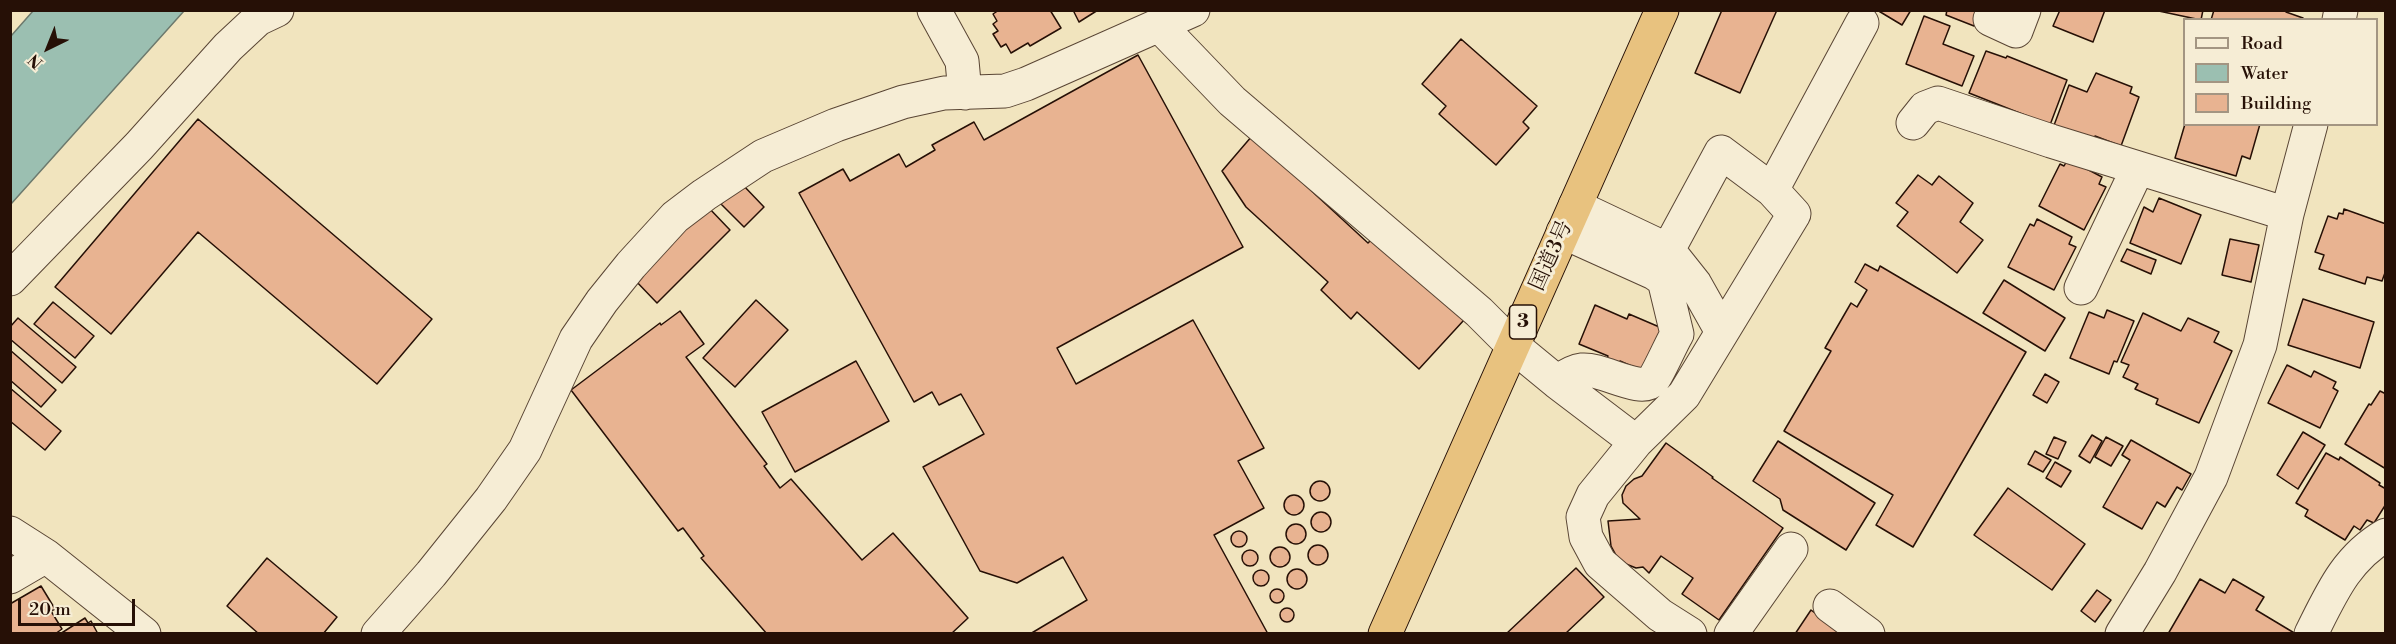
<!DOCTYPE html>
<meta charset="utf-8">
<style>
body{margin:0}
#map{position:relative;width:2396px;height:644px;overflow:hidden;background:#f1e4be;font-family:"Libre Bodoni",serif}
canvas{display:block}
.frame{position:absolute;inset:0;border:12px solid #261006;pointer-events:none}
.legend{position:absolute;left:2183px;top:18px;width:195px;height:108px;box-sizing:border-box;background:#f6edd5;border:2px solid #a39582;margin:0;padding:8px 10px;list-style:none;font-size:18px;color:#261006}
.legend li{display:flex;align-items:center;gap:12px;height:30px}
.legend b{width:30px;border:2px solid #a39582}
.north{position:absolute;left:18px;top:18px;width:60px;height:60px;-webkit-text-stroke:4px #f6edd5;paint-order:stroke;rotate:223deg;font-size:16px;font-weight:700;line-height:24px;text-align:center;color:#261006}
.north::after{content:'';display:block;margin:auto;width:21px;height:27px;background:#261006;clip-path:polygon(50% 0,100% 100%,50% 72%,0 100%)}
.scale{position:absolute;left:18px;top:599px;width:117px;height:27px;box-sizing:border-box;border:3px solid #261006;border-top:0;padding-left:8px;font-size:18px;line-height:21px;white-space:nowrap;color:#261006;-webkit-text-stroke:4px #f6edd5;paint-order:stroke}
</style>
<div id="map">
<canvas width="2396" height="644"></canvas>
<div class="frame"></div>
<ul class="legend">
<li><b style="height:8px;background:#f6edd5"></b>Road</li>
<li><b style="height:16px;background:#9bbfb1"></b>Water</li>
<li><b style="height:16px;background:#e8b391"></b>Building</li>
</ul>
<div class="north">N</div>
<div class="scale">20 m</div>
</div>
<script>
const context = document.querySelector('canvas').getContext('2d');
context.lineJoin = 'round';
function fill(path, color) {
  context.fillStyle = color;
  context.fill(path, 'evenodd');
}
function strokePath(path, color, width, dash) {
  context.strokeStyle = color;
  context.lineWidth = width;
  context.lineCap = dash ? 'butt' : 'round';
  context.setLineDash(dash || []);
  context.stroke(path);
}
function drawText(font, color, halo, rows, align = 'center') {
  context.font = font + ' "Libre Bodoni","Noto Serif JP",serif';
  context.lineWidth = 6;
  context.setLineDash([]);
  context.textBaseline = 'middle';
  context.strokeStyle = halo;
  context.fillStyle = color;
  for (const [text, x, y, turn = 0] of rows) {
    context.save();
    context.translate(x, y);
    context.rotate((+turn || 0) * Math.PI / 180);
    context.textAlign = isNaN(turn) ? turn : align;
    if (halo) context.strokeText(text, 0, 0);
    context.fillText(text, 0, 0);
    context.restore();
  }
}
const water = new Path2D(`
 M 33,11 L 184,11 L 11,204 L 11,36 Z`);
fill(water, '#9bbfb1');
strokePath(water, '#6c796d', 1.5);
const building = new Path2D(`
 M 999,10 L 1050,10 L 1061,28 L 1030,46 L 1028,43 L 1011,53 L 1006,44 L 1001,47 L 993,34 L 998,31 L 993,24 L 997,21 L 993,14 Z
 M 1073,10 L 1098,10 L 1079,22 Z
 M 1722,10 L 1777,10 L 1740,93 L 1695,73 Z
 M 1877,10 L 1911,10 L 1902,25 Z
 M 1947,10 L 1980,10 L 1974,26 L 1946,15 Z
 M 2060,10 L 2105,10 L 2093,42 L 2053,26 Z
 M 2154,10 L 2203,10 L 2201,20 Z
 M 2214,10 L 2286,10 L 2286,12 L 2303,18 L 2302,20 L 2211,20 Z
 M 1924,16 L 1950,26 L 1943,44 L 1974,56 L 1962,86 L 1906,64 Z
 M 1461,39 L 1537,106 L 1523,122 L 1529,128 L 1496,165 L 1439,114 L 1446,106 L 1422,84 Z
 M 1986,51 L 2006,58 L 2007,56 L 2067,80 L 2050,125 L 1969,93 Z
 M 1138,55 L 1243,247 L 1057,348 L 1076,384 L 1193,320 L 1264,448 L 1238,461 L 1264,508 L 1214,535 L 1268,634 L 1030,634 L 1087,600 L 1063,557 L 1017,583 L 980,571 L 923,467 L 984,434 L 961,394 L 939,405 L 932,392 L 914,402 L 799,193 L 843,169 L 850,181 L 899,154 L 906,167 L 935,150 L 932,145 L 974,122 L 984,140 Z
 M 2096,73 L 2132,87 L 2130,93 L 2139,97 L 2121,146 L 2095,136 L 2092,143 L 2053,128 L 2069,85 L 2087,92 Z
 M 198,119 L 432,319 L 377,384 L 198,232 L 111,334 L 55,287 Z
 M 2185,124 L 2260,124 L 2250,159 L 2242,156 L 2236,176 L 2175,158 Z
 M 1252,136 L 1368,243 L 1374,237 L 1464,320 L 1419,369 L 1357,312 L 1351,319 L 1321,290 L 1328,282 L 1246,207 L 1222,171 Z
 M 2068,159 L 2102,177 L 2099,184 L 2106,187 L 2084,230 L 2039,206 L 2060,164 L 2064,166 Z
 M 1918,175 L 1932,185 L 1939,176 L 1973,203 L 1960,222 L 1983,240 L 1957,273 L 1897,226 L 1908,212 L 1896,203 Z
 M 742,184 L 764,207 L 744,227 L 721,204 Z
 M 2159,198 L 2201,215 L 2181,264 L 2130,243 L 2144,207 L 2153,212 Z
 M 707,206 L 730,230 L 657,303 L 633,278 Z
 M 2344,209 L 2386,224 L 2386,270 L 2382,281 L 2367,277 L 2365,284 L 2319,269 L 2324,255 L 2315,252 L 2328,216 L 2337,219 L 2339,213 L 2343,214 Z
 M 2037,219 L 2072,237 L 2069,244 L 2076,247 L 2054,290 L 2008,267 L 2030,224 L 2034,226 Z
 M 2230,239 L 2259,245 L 2251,282 L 2222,275 Z
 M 2127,249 L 2156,260 L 2151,274 L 2121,261 Z
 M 1865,264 L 1878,271 L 1880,266 L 2026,352 L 1913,547 L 1876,525 L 1893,495 L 1784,431 L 1831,351 L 1825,348 L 1851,303 L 1857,307 L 1867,290 L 1855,282 Z
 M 2004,280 L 2065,318 L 2045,351 L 1983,313 Z
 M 2303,299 L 2374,322 L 2360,368 L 2288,345 Z
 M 756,300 L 788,330 L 735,387 L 703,358 Z
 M 53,302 L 94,336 L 75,358 L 34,324 Z
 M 1595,305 L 1627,319 L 1629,314 L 1664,329 L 1645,372 L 1620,361 L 1615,370 L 1603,368 L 1608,356 L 1579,344 Z
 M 2107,310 L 2134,321 L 2117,362 L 2114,361 L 2109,374 L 2070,358 L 2089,312 L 2104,318 Z
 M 680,311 L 704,344 L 686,357 L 767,464 L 764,466 L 780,488 L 791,479 L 862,560 L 893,533 L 968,618 L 951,634 L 767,634 L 701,558 L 704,556 L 683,528 L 678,531 L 571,390 L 660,323 L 661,325 Z
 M 2143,313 L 2181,331 L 2188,318 L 2219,332 L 2214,342 L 2232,351 L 2199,423 L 2156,404 L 2158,399 L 2135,389 L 2138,384 L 2123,377 L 2129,365 L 2121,362 Z
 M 18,318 L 76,367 L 62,383 L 10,339 L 10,327 Z
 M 10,350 L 56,390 L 41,407 L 10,380 Z
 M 856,361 L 889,421 L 795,472 L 762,412 Z
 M 2287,365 L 2311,377 L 2314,371 L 2336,382 L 2333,388 L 2338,391 L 2320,428 L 2268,403 Z
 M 2045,374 L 2059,382 L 2047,403 L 2033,395 Z
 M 10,388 L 61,431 L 45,450 L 10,421 Z
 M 2380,391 L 2386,394 L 2386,469 L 2345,444 L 2369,404 L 2371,405 Z
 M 2303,432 L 2325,445 L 2298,489 L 2277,475 Z
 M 2092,435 L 2102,441 L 2090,463 L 2079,456 Z
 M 2054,437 L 2066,442 L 2058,459 L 2046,454 Z
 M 2106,437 L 2123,446 L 2111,466 L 2095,457 Z
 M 2131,440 L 2191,474 L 2182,490 L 2177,487 L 2165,507 L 2157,502 L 2142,529 L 2103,507 L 2130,460 L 2122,455 Z
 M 1778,441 L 1875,503 L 1846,550 L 1783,510 L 1780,499 L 1753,481 Z
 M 1666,443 L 1713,477 L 1712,478 L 1783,528 L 1719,620 L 1682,594 L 1693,578 L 1661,556 L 1649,573 L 1643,567 L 1636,568 L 1626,564 L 1617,557 L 1611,546 L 1608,521 L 1640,519 L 1623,503 L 1622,495 L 1626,486 L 1634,479 L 1642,476 Z
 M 2035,451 L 2051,460 L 2043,472 L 2028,464 Z
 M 2326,453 L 2339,460 L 2340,457 L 2380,483 L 2379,485 L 2386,489 L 2386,504 L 2374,523 L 2367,520 L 2360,530 L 2354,526 L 2345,540 L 2305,516 L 2308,510 L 2296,503 Z
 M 2055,462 L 2071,471 L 2061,487 L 2046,478 Z
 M1310 491a10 10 0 1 1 20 0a10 10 0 1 1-20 0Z
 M 2008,488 L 2085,544 L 2052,590 L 1974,535 Z
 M1284 505a10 10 0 1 1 20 0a10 10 0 1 1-20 0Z
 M1311 522a10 10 0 1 1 20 0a10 10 0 1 1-20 0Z
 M1286 534a10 10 0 1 1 20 0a10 10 0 1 1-20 0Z
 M1231 539a8 8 0 1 1 16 0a8 8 0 1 1-16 0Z
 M1308 555a10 10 0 1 1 20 0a10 10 0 1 1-20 0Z
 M1270 557a10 10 0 1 1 20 0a10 10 0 1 1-20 0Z
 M1242 558a8 8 0 1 1 16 0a8 8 0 1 1-16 0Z
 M 267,558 L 337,617 L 323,634 L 259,634 L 227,606 Z
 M 1576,568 L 1604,597 L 1565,634 L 1506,634 Z
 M1287 579a10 10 0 1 1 20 0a10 10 0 1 1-20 0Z
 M1253 578a8 8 0 1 1 16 0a8 8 0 1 1-16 0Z
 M 2200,579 L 2225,593 L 2233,579 L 2264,597 L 2256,610 L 2296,634 L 2168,634 Z
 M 41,586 L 55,609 L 51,611 L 62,629 L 55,634 L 10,634 L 10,604 Z
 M1270 596a7 7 0 1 1 14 0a7 7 0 1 1-14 0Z
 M 2097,590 L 2111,600 L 2095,622 L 2081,611 Z
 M1280 615a7 7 0 1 1 14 0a7 7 0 1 1-14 0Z
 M 1811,610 L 1843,634 L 1795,634 Z
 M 85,618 L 88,623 L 91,621 L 98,634 L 60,634 Z`);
fill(building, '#e8b391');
strokePath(building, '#261006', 1.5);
const minor = new Path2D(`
 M 934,10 L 962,61 L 965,93
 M 1990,19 L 2016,31 L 2024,10
 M 2339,20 L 2341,10
 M 1159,25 L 1232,101 L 1479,312 L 1512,345 L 1557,382 L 1636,442
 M 1913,123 L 1925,108 L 1938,103 L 2051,141 L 2287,214
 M 1772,190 L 1862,23
 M 1575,206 L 1668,250 L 1695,284 L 1722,332
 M 1668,250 L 1721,152 L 1772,190 L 1794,214 L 1684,395 L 1636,442 L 1593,495 L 1583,517 L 1586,537 L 1600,563 L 1660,615 L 1690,634
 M 10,279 L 139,146 L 228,47 L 258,19 L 277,10
 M 2081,288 L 2138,168
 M 1557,382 C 1564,377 1573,371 1582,370 C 1602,368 1641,394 1653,380 C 1659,372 1671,344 1677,334 L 1664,280 L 1654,273 L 1563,232
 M 10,533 L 46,556 L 144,634
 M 10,577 L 46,556
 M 1830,606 L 1868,634
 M 378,634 L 431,574 L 491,499 L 525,450 L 576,339 L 602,301 L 631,265 L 675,217 L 704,195 L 763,156 L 836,125 L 903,102 L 944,93 L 1005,91 L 1026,84 L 1193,10
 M 1731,634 L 1791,549
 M 2122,634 L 2160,572 L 2211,477 L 2260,345 L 2287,214 L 2311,124
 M 2311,634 C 2331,594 2346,558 2386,535`);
const highway = new Path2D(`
 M 1385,634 L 1662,10`);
strokePath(minor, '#594534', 35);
strokePath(highway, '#261006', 35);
strokePath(minor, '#f6edd5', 33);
strokePath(highway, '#e8c27f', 33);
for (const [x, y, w] of [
 [1523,322,27]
]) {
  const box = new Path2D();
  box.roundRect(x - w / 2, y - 17, w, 34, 4.5);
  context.fillStyle = '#f6edd5';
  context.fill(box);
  strokePath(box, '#261006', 1.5);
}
drawText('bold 20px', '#261006', null, [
 ["3",1523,322]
]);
drawText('21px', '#261006', '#f6edd5', [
 ["国道3号",1552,256,-66]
]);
</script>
